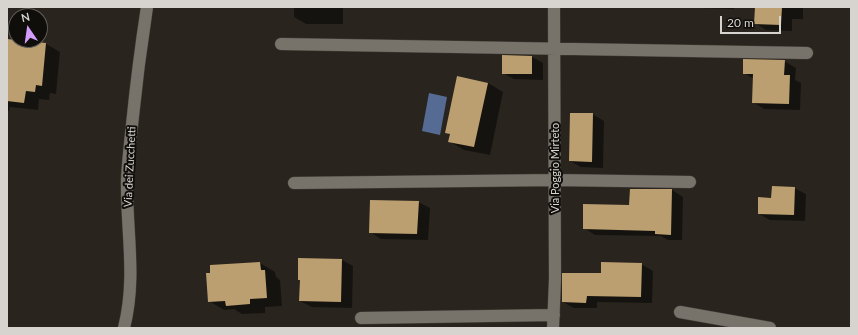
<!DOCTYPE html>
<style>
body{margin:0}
#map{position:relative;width:858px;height:335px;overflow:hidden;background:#29241d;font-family:Lato,sans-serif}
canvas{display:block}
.frame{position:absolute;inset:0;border:8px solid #d7d4d0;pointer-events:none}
.north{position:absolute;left:8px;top:8px;width:40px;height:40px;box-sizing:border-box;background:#100e0b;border:1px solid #605d5a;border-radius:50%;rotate:347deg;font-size:11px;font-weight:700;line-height:16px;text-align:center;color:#d7d4d0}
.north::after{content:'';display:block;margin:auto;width:14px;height:18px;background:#d49cfb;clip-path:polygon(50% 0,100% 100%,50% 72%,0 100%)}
.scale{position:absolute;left:720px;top:16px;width:61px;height:18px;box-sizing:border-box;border:2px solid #d7d4d0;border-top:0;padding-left:5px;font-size:12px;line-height:14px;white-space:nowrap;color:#d7d4d0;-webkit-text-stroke:3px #100e0b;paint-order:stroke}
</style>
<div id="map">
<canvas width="858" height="335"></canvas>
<div class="frame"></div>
<div class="north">N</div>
<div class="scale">20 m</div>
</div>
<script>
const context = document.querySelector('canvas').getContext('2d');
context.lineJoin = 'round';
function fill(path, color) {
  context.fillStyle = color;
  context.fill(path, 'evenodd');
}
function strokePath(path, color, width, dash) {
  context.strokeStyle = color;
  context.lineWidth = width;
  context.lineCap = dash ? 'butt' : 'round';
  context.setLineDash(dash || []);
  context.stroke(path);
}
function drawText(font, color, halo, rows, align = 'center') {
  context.font = font + ' Lato,sans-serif';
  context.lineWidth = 4;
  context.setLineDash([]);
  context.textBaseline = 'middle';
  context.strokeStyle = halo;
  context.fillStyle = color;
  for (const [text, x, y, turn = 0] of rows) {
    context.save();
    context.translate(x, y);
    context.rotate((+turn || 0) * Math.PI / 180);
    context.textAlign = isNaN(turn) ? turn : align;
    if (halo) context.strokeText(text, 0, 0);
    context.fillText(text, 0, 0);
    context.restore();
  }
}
fill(new Path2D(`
 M 429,93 L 447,97 L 440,135 L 422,131 Z`), '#556b94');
fill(new Path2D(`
 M 294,7 L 343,7 L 343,24 L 306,24 L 294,17 Z
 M 698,7 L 734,7 L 734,9 L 700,8 Z
 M 756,7 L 803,7 L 803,19 L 792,19 L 792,31 L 766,30 L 755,23 Z
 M 7,40 L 46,44 L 60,52 L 56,94 L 50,93 L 49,100 L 39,99 L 38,110 L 10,107 L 9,111 L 7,110 Z
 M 532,57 L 543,63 L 543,80 L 514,79 L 503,73 Z
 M 784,61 L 796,68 L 795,80 L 801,83 L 800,110 L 764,109 L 753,102 L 754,79 L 744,73 Z
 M 488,83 L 503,92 L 490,155 L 464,150 L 449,141 L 450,135 L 447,132 Z
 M 592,114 L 604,121 L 603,168 L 581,167 L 570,161 Z
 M 794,188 L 806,194 L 805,221 L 770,220 L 759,214 L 772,199 Z
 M 672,190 L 683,197 L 682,240 L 668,240 L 661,236 L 595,235 L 584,228 Z
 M 418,202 L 430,208 L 428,240 L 381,239 L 370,232 Z
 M 342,260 L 353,266 L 352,308 L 312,307 L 300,301 Z
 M 260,263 L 275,272 L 276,277 L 280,280 L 282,306 L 265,307 L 265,313 L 242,314 L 234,309 L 224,310 L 209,301 L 211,274 L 211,266 Z
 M 641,264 L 653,271 L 652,303 L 597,302 L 597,308 L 574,308 L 563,302 L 602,274 Z`), '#0007');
fill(new Path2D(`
 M 755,7 L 782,7 L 781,25 L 754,24 Z
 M 7,39 L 46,43 L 42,86 L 36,85 L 35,92 L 26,91 L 24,103 L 7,101 Z
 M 502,55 L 532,56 L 532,74 L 502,74 Z
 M 743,59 L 785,60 L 784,75 L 790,75 L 789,104 L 752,103 L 753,74 L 743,74 Z
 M 457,76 L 488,83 L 474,147 L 448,142 L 450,134 L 445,133 Z
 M 570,113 L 593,113 L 592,162 L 569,161 Z
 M 772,186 L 795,187 L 794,215 L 758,214 L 758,197 L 771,198 Z
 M 630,189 L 672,189 L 671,235 L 655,234 L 655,231 L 583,229 L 583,204 L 629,205 Z
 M 370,200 L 419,201 L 417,234 L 369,233 Z
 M 298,258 L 342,259 L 341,302 L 299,301 L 300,280 L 298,280 Z
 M 260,262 L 261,270 L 265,270 L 267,298 L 250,299 L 250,304 L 226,306 L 225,301 L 208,302 L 206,273 L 210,273 L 210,265 Z
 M 601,262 L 642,263 L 641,297 L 587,296 L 586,303 L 562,302 L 562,273 L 601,273 Z`), '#bc9f70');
const minor = new Path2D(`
 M 281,44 L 807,53
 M 294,183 L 555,180 L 690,182
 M 680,312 L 770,328
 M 361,318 L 554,315
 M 124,328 C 137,277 126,230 127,179 C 128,161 130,143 132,125 C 136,85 141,46 147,7
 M 553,328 L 555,279 L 554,7`);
strokePath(minor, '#44413b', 13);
strokePath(minor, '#77726a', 12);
drawText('11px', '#d7d4d0', '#100e0b', [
 ["Via dei Zucchetti",130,167,-87],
 ["Via Poggio Mirteto",555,168,-90]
]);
</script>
